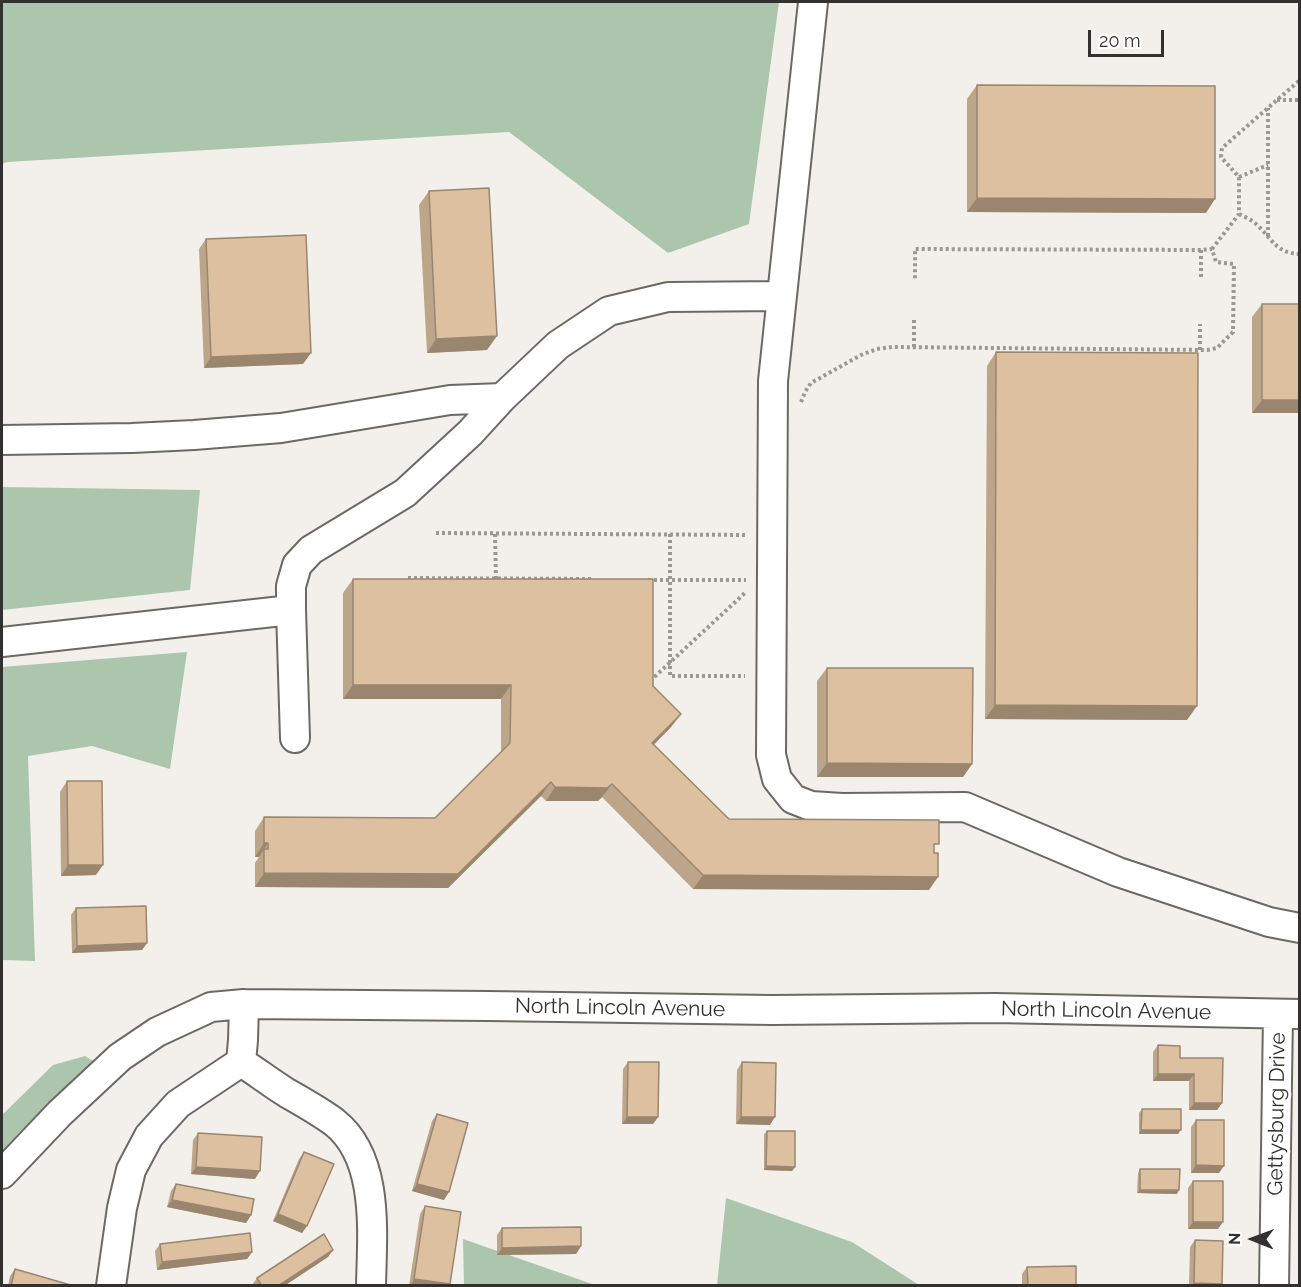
<!DOCTYPE html>
<style>
body{margin:0}
#map{position:relative;width:1301px;height:1287px;overflow:hidden;background:#f3f0ec;font-family:Raleway,sans-serif}
canvas{display:block}
.frame{position:absolute;inset:0;border:3px solid #32312f;pointer-events:none}
.north{position:absolute;left:1223px;top:1209px;width:60px;height:60px;-webkit-text-stroke:4px #fff;paint-order:stroke;rotate:271deg;font-size:16px;font-weight:700;line-height:24px;text-align:center;color:#32312f}
.north::after{content:'';display:block;margin:auto;width:21px;height:27px;background:#32312f;clip-path:polygon(50% 0,100% 100%,50% 72%,0 100%)}
.scale{position:absolute;left:1088px;top:30px;width:76px;height:27px;box-sizing:border-box;border:3px solid #32312f;border-top:0;padding-left:8px;font-size:18px;line-height:21px;white-space:nowrap;color:#32312f;-webkit-text-stroke:4px #fff;paint-order:stroke}
</style>
<div id="map">
<canvas width="1301" height="1287"></canvas>
<div class="frame"></div>
<div class="north">N</div>
<div class="scale">20 m</div>
</div>
<script>
const context = document.querySelector('canvas').getContext('2d');
context.lineJoin = 'round';
function fill(path, color) {
  context.fillStyle = color;
  context.fill(path, 'evenodd');
}
function strokePath(path, color, width, dash) {
  context.strokeStyle = color;
  context.lineWidth = width;
  context.lineCap = dash ? 'butt' : 'round';
  context.setLineDash(dash || []);
  context.stroke(path);
}
function drawText(font, color, halo, rows, align = 'center') {
  context.font = font + ' Raleway,sans-serif';
  context.lineWidth = 6;
  context.setLineDash([]);
  context.textBaseline = 'middle';
  context.strokeStyle = halo;
  context.fillStyle = color;
  for (const [text, x, y, turn = 0] of rows) {
    context.save();
    context.translate(x, y);
    context.rotate((+turn || 0) * Math.PI / 180);
    context.textAlign = isNaN(turn) ? turn : align;
    if (halo) context.strokeText(text, 0, 0);
    context.fillText(text, 0, 0);
    context.restore();
  }
}
fill(new Path2D(`
 M 2,2 L 779,2 L 749,224 L 668,253 L 509,132 L 7,162 L 2,164 Z
 M 2,487 L 200,490 L 190,590 L 2,610 Z
 M 187,652 L 170,769 L 92,746 L 28,756 L 35,961 L 2,960 L 2,667 Z
 M 85,1056 L 95,1062 L 20,1132 L 2,1152 L 2,1115 L 53,1065 Z
 M 726,1198 L 852,1242 L 919,1285 L 717,1285 Z
 M 463,1239 L 595,1285 L 464,1285 Z`), '#abc6ac');
const minor = new Path2D(`
 M 813,2 L 773,381 L 771,755 L 777,779 L 793,799 L 811,806 L 842,808 L 965,807 L 1118,872 L 1269,922 L 1300,928
 M 2,440 L 132,438 L 194,435 L 281,428 L 450,400 L 502,398
 M 2,642 L 291,610
 M 295,738 L 291,610 L 291,586 L 297,565 L 311,550 L 405,493 L 470,433 L 502,398 L 558,345 L 609,311 L 668,297 L 782,296
 M 241,1062 C 257,1072 271,1083 287,1093 C 303,1102 319,1111 334,1122 C 380,1158 372,1233 371,1286
 M 2,1174 L 60,1113 L 120,1057 L 157,1032 L 211,1007 L 244,1004 L 488,1006 L 772,1010 L 995,1008 L 1300,1014
 M 111,1286 L 122,1208 L 131,1170 L 149,1136 L 178,1104 L 241,1062 L 243,1040 L 244,1004
 M 1274,1286 L 1278,1014`);
strokePath(minor, '#6c6965', 32);
strokePath(new Path2D(`
 M 1277,100 L 1300,100
 M 1239,177 L 1268,165
 M 1239,214 C 1245,217 1252,220 1256,224 C 1273,239 1275,253 1300,254
 M 1268,236 L 1268,108
 M 1212,249 L 1239,214 L 1239,177 L 1221,157 L 1222,148 L 1300,80
 M 1201,277 L 1201,250
 M 914,347 L 914,319
 M 1200,350 L 1200,324
 M 801,402 L 805,392 L 811,383 L 861,355 L 877,349 L 892,347 L 1207,350 L 1217,348 L 1233,332 L 1234,264 L 1216,262 L 1212,249 L 1201,250 L 915,249 L 915,279
 M 436,533 L 747,535
 M 495,534 L 496,580
 M 670,534 L 670,676 L 745,676
 M 648,580 L 746,580
 M 406,582 L 406,578 L 593,579
 M 650,681 L 746,592`), '#9a9895', 4, [3, 3]);
strokePath(minor, '#fff', 28);
fill(new Path2D(`
 M 977,85 L 1206,213 L 967,212 L 967,99 Z
 M 429,191 L 487,350 L 427,353 L 419,205 Z
 M 206,239 L 303,364 L 204,368 L 199,249 Z
 M 1262,304 L 1299,304 L 1299,413 L 1252,413 L 1252,317 Z
 M 996,352 L 1187,720 L 985,719 L 987,366 Z
 M 353,579 L 653,686 L 681,714 L 671,727 L 654,745 L 729,819 L 934,850 L 929,890 L 693,889 L 602,797 L 598,801 L 546,801 L 541,796 L 448,888 L 255,887 L 255,863 L 259,857 L 255,857 L 255,831 L 264,817 L 435,818 L 501,752 L 501,699 L 343,699 L 343,593 Z
 M 827,668 L 972,764 L 963,777 L 817,777 L 817,681 Z
 M 67,781 L 96,875 L 61,876 L 60,792 Z
 M 76,908 L 147,943 L 142,950 L 72,953 L 71,915 Z
 M 1158,1045 L 1180,1058 L 1222,1103 L 1217,1110 L 1189,1110 L 1189,1081 L 1153,1081 L 1153,1052 Z
 M 628,1062 L 658,1117 L 653,1124 L 622,1124 L 623,1069 Z
 M 742,1062 L 770,1125 L 736,1124 L 737,1070 Z
 M 1142,1109 L 1178,1134 L 1139,1134 L 1139,1113 Z
 M 437,1114 L 444,1200 L 412,1191 L 432,1121 Z
 M 1196,1120 L 1219,1173 L 1191,1173 L 1191,1127 Z
 M 767,1131 L 795,1167 L 792,1171 L 764,1170 L 764,1134 Z
 M 198,1133 L 255,1179 L 191,1174 L 193,1140 Z
 M 304,1152 L 307,1226 L 302,1233 L 273,1221 L 299,1159 Z
 M 1140,1169 L 1177,1194 L 1137,1193 L 1138,1173 Z
 M 1193,1181 L 1218,1229 L 1188,1229 L 1188,1188 Z
 M 176,1184 L 251,1215 L 246,1223 L 167,1207 L 171,1191 Z
 M 425,1206 L 449,1286 L 409,1286 L 420,1214 Z
 M 502,1228 L 581,1246 L 576,1254 L 497,1255 L 497,1235 Z
 M 1195,1240 L 1220,1286 L 1189,1286 L 1190,1247 Z
 M 160,1244 L 252,1252 L 247,1259 L 157,1270 L 155,1251 Z
 M 328,1257 L 284,1286 L 253,1286 L 252,1285 L 257,1278 Z
 M 1027,1267 L 1076,1286 L 1022,1286 L 1022,1274 Z
 M 15,1269 L 74,1286 L 8,1286 L 10,1276 Z`), '#bda589');
fill(new Path2D(`
 M 977,198 L 1215,199 L 1206,213 L 967,212 Z
 M 497,336 L 487,350 L 427,353 L 436,339 Z
 M 311,353 L 303,364 L 204,368 L 211,357 Z
 M 1262,400 L 1299,400 L 1299,413 L 1252,413 Z
 M 353,685 L 511,685 L 501,699 L 343,699 Z
 M 995,705 L 1197,706 L 1187,720 L 985,719 Z
 M 681,714 L 671,727 L 642,756 L 652,743 Z
 M 827,763 L 972,764 L 963,777 L 817,777 Z
 M 551,782 L 541,796 L 448,888 L 255,887 L 264,873 Z
 M 612,784 L 602,797 L 598,801 L 546,801 L 555,787 Z
 M 264,843 L 268,843 L 259,857 L 255,857 Z
 M 68,865 L 103,865 L 96,875 L 61,876 Z
 M 703,875 L 938,877 L 929,890 L 693,889 Z
 M 147,943 L 142,950 L 72,953 L 77,946 Z
 M 1158,1074 L 1194,1074 L 1189,1081 L 1153,1081 Z
 M 1194,1103 L 1222,1103 L 1217,1110 L 1189,1110 Z
 M 627,1117 L 658,1117 L 653,1124 L 622,1124 Z
 M 741,1117 L 775,1117 L 770,1125 L 736,1124 Z
 M 1141,1130 L 1181,1130 L 1178,1134 L 1139,1134 Z
 M 1196,1165 L 1224,1166 L 1219,1173 L 1191,1173 Z
 M 766,1166 L 795,1167 L 792,1171 L 764,1170 Z
 M 196,1167 L 260,1171 L 255,1179 L 191,1174 Z
 M 417,1184 L 449,1192 L 444,1200 L 412,1191 Z
 M 1140,1190 L 1179,1190 L 1177,1194 L 1137,1193 Z
 M 172,1200 L 251,1215 L 246,1223 L 167,1207 Z
 M 278,1214 L 307,1226 L 302,1233 L 273,1221 Z
 M 1193,1222 L 1223,1222 L 1218,1229 L 1188,1229 Z
 M 581,1246 L 576,1254 L 497,1255 L 502,1248 Z
 M 333,1250 L 328,1257 L 284,1286 L 278,1286 Z
 M 252,1252 L 247,1259 L 157,1270 L 162,1262 Z
 M 414,1279 L 450,1284 L 449,1286 L 410,1286 Z
 M 1194,1283 L 1222,1284 L 1220,1286 L 1192,1286 Z`), '#9a866f');
const building = new Path2D(`
 M 977,85 L 1215,86 L 1215,199 L 977,198 Z
 M 489,188 L 497,336 L 436,339 L 429,191 Z
 M 306,235 L 311,353 L 211,357 L 206,239 Z
 M 1262,304 L 1299,304 L 1299,400 L 1262,400 Z
 M 996,352 L 1198,353 L 1197,706 L 995,705 Z
 M 353,579 L 653,579 L 653,686 L 681,714 L 652,743 L 729,819 L 939,820 L 939,844 L 934,844 L 934,853 L 938,853 L 938,877 L 703,875 L 612,784 L 607,788 L 555,787 L 551,782 L 458,874 L 264,873 L 264,849 L 268,849 L 268,843 L 264,843 L 264,817 L 435,818 L 510,743 L 511,685 L 353,685 Z
 M 827,668 L 973,668 L 972,764 L 827,763 Z
 M 67,781 L 102,781 L 103,865 L 68,865 Z
 M 146,906 L 147,943 L 77,946 L 76,908 Z
 M 1158,1045 L 1180,1046 L 1180,1058 L 1223,1058 L 1222,1103 L 1194,1103 L 1194,1074 L 1158,1074 Z
 M 628,1062 L 659,1062 L 658,1117 L 627,1117 Z
 M 742,1062 L 776,1063 L 775,1117 L 741,1117 Z
 M 1142,1109 L 1181,1109 L 1181,1130 L 1141,1130 Z
 M 437,1114 L 468,1123 L 449,1192 L 417,1184 Z
 M 1196,1120 L 1224,1120 L 1224,1166 L 1196,1165 Z
 M 767,1131 L 795,1131 L 795,1167 L 766,1166 Z
 M 198,1133 L 262,1137 L 260,1171 L 196,1167 Z
 M 304,1152 L 334,1164 L 307,1226 L 278,1214 Z
 M 1140,1169 L 1180,1169 L 1179,1190 L 1140,1190 Z
 M 1193,1181 L 1223,1181 L 1223,1222 L 1193,1222 Z
 M 176,1184 L 254,1199 L 251,1215 L 172,1200 Z
 M 425,1206 L 461,1212 L 450,1284 L 414,1279 Z
 M 581,1227 L 581,1246 L 502,1248 L 502,1228 Z
 M 250,1233 L 252,1252 L 162,1262 L 160,1244 Z
 M 324,1234 L 333,1250 L 278,1286 L 262,1286 L 257,1278 Z
 M 1195,1240 L 1223,1241 L 1222,1284 L 1194,1283 Z
 M 1076,1266 L 1076,1286 L 1028,1286 L 1027,1267 Z
 M 15,1269 L 74,1286 L 11,1286 Z`);
fill(building, '#dcc09f');
strokePath(building, '#9a866f', 1.5);
drawText('21px', '#32312f', '#fff', [
 ["North Lincoln Avenue",620,1008,1],
 ["North Lincoln Avenue",1106,1011,1],
 ["Gettysburg Drive",1277,1114,-89]
]);
</script>
